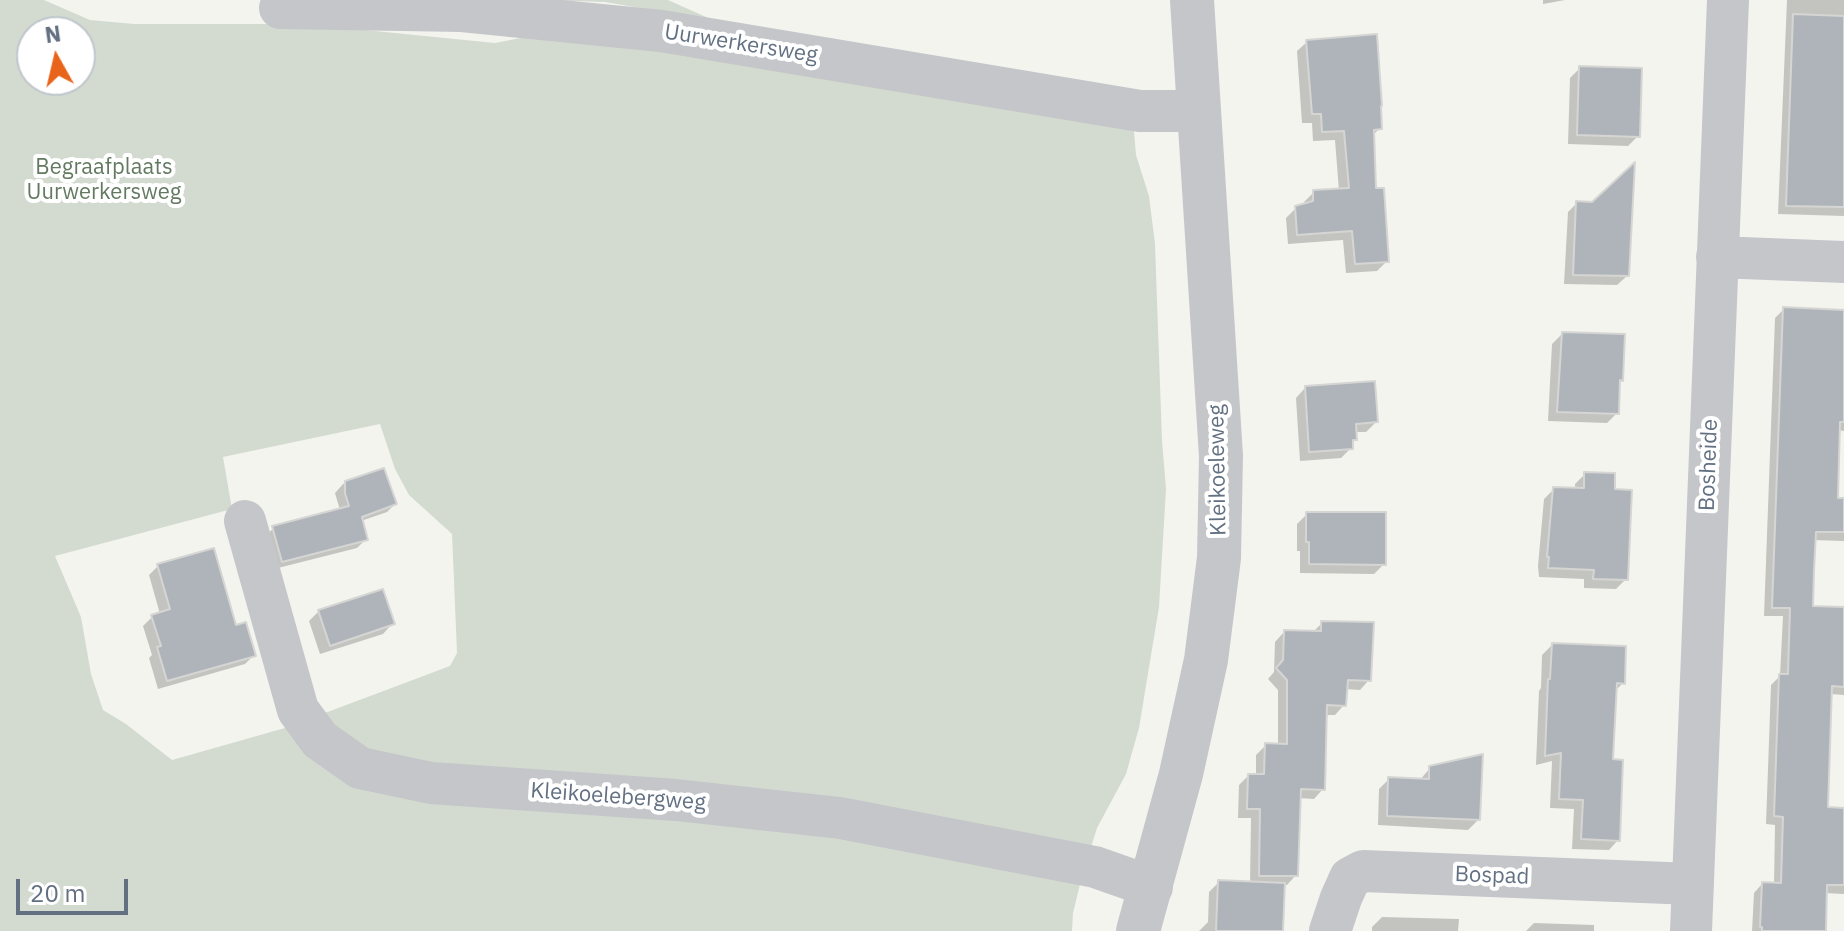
<!DOCTYPE html>
<style>
body{margin:0}
#map{position:relative;width:1844px;height:931px;overflow:hidden;background:#f4f4ef;font-family:"IBM Plex Sans",sans-serif}
canvas{display:block}
.north{position:absolute;left:16px;top:16px;width:80px;height:80px;box-sizing:border-box;background:#fff;border:2px solid #c0c6cd;border-radius:50%;rotate:352deg;font-size:22px;font-weight:700;line-height:32px;text-align:center;color:#627082}
.north::after{content:'';display:block;margin:auto;width:28px;height:36px;background:#e9641b;clip-path:polygon(50% 0,100% 100%,50% 72%,0 100%)}
.scale{position:absolute;left:16px;top:879px;width:112px;height:36px;box-sizing:border-box;border:4px solid #627082;border-top:0;padding-left:10px;font-size:24px;line-height:28px;white-space:nowrap;color:#627082;-webkit-text-stroke:6px #fff;paint-order:stroke}
</style>
<div id="map">
<canvas width="1844" height="931"></canvas>
<div class="north">N</div>
<div class="scale">20 m</div>
</div>
<script>
const context = document.querySelector('canvas').getContext('2d');
context.lineJoin = 'round';
function fill(path, color) {
  context.fillStyle = color;
  context.fill(path, 'evenodd');
}
function strokePath(path, color, width, dash) {
  context.strokeStyle = color;
  context.lineWidth = width;
  context.lineCap = dash ? 'butt' : 'round';
  context.setLineDash(dash || []);
  context.stroke(path);
}
function drawText(font, color, halo, rows, align = 'center') {
  context.font = font + ' "IBM Plex Sans",sans-serif';
  context.lineWidth = 8;
  context.setLineDash([]);
  context.textBaseline = 'middle';
  context.strokeStyle = halo;
  context.fillStyle = color;
  for (const [text, x, y, turn = 0] of rows) {
    context.save();
    context.translate(x, y);
    context.rotate((+turn || 0) * Math.PI / 180);
    context.textAlign = isNaN(turn) ? turn : align;
    if (halo) context.strokeText(text, 0, 0);
    context.fillText(text, 0, 0);
    context.restore();
  }
}
fill(new Path2D(`
 M 0,0 L 44,0 L 90,20 L 134,24 L 305,24 L 495,43 L 546,33 L 1133,119 L 1136,155 L 1149,196 L 1155,244 L 1162,440 L 1166,489 L 1159,607 L 1139,728 L 1126,774 L 1097,828 L 1082,876 L 1073,913 L 1072,931 L 0,931 ZM 32,32 L 80,32 L 80,80 L 32,80 ZM 380,424 L 395,469 L 409,495 L 452,534 L 457,653 L 450,666 L 285,728 L 172,760 L 126,724 L 103,710 L 91,674 L 81,617 L 55,556 L 232,509 L 223,457 Z
 M 538,0 L 668,0 L 715,21 L 605,2 Z`), '#d3dbd0');
fill(new Path2D(`
 M 1543,0 L 1565,0 L 1543,4 Z
 M 1787,0 L 1844,0 L 1844,216 L 1778,214 Z
 M 1307,42 L 1380,128 L 1372,136 L 1374,190 L 1387,261 L 1377,271 L 1346,273 L 1343,240 L 1288,244 L 1286,218 L 1297,207 L 1304,205 L 1304,202 L 1314,192 L 1339,191 L 1335,140 L 1313,141 L 1312,123 L 1302,123 L 1297,51 Z
 M 1580,68 L 1638,136 L 1628,146 L 1568,144 L 1570,78 Z
 M 1577,203 L 1593,204 L 1627,276 L 1617,285 L 1564,284 L 1568,212 Z
 M 1784,309 L 1844,312 L 1844,431 L 1838,430 L 1836,500 L 1844,500 L 1844,541 L 1813,540 L 1811,608 L 1844,609 L 1844,695 L 1830,694 L 1826,809 L 1844,809 L 1844,894 L 1825,893 L 1824,931 L 1752,931 L 1754,893 L 1762,884 L 1774,885 L 1775,825 L 1766,824 L 1771,685 L 1780,676 L 1783,616 L 1764,616 L 1775,318 Z
 M 1562,334 L 1621,380 L 1618,383 L 1617,413 L 1607,423 L 1548,421 L 1552,344 Z
 M 1305,388 L 1376,422 L 1366,432 L 1354,432 L 1355,440 L 1351,444 L 1351,448 L 1341,458 L 1300,461 L 1296,398 Z
 M 383,470 L 395,504 L 387,512 L 361,521 L 366,539 L 357,548 L 274,569 L 265,536 L 274,528 L 340,510 L 335,493 L 343,484 Z
 M 1585,474 L 1626,579 L 1616,589 L 1584,588 L 1584,579 L 1539,577 L 1538,566 L 1544,499 L 1554,489 L 1575,490 L 1575,484 Z
 M 1307,514 L 1384,564 L 1374,574 L 1300,573 L 1300,551 L 1297,551 L 1297,524 Z
 M 158,566 L 234,627 L 254,655 L 245,664 L 158,689 L 149,658 L 152,655 L 143,626 L 152,617 L 160,614 L 149,575 Z
 M 319,611 L 392,624 L 383,634 L 320,654 L 309,621 Z
 M 1322,623 L 1369,680 L 1360,690 L 1345,689 L 1344,705 L 1335,715 L 1325,715 L 1323,789 L 1314,799 L 1299,798 L 1296,875 L 1287,885 L 1283,885 L 1281,931 L 1199,931 L 1208,922 L 1209,892 L 1219,882 L 1250,884 L 1251,818 L 1238,818 L 1239,785 L 1248,776 L 1256,776 L 1256,755 L 1266,745 L 1278,745 L 1278,690 L 1268,679 L 1274,672 L 1275,642 L 1284,632 L 1312,633 Z
 M 1552,645 L 1623,683 L 1614,692 L 1611,761 L 1618,840 L 1609,850 L 1572,849 L 1574,809 L 1550,808 L 1552,761 L 1536,765 L 1539,691 L 1541,688 L 1542,655 Z
 M 1430,768 L 1478,820 L 1468,830 L 1378,825 L 1379,789 L 1389,779 L 1420,780 Z
 M 1382,917 L 1459,919 L 1458,931 L 1372,931 L 1372,927 Z
 M 1534,923 L 1594,925 L 1594,931 L 1526,931 Z`), '#0003');
const building = new Path2D(`
 M 1793,14 L 1844,16 L 1844,207 L 1786,206 Z
 M 1377,34 L 1382,106 L 1381,106 L 1382,129 L 1374,130 L 1376,188 L 1384,188 L 1389,262 L 1355,264 L 1352,231 L 1297,235 L 1295,206 L 1313,201 L 1313,190 L 1349,188 L 1344,131 L 1322,132 L 1321,114 L 1312,114 L 1306,40 Z
 M 1579,66 L 1642,68 L 1640,137 L 1577,135 Z
 M 1635,162 L 1629,276 L 1573,275 L 1576,201 L 1592,202 Z
 M 1783,307 L 1844,310 L 1844,422 L 1840,422 L 1838,498 L 1844,498 L 1844,532 L 1816,532 L 1814,571 L 1813,606 L 1844,607 L 1844,687 L 1832,686 L 1828,807 L 1844,808 L 1844,885 L 1827,885 L 1826,931 L 1762,931 L 1762,927 L 1760,927 L 1762,882 L 1781,883 L 1783,817 L 1774,816 L 1779,674 L 1788,674 L 1790,608 L 1772,608 Z
 M 1562,332 L 1625,334 L 1623,381 L 1620,380 L 1619,414 L 1557,412 Z
 M 1375,381 L 1378,422 L 1356,424 L 1357,440 L 1353,440 L 1353,449 L 1309,452 L 1305,386 Z
 M 384,468 L 397,504 L 362,517 L 368,540 L 282,562 L 272,526 L 349,506 L 345,493 L 345,481 Z
 M 1584,472 L 1615,473 L 1615,489 L 1632,490 L 1628,580 L 1593,579 L 1594,570 L 1548,568 L 1549,557 L 1547,557 L 1553,487 L 1584,488 Z
 M 1306,512 L 1386,512 L 1386,565 L 1309,564 L 1309,542 L 1306,542 Z
 M 214,548 L 236,625 L 246,622 L 256,656 L 167,681 L 157,647 L 161,646 L 151,615 L 170,609 L 157,564 Z
 M 383,589 L 395,624 L 330,646 L 318,610 Z
 M 1321,621 L 1374,622 L 1371,681 L 1348,680 L 1346,706 L 1327,705 L 1325,790 L 1301,789 L 1298,876 L 1259,876 L 1260,809 L 1247,809 L 1248,774 L 1264,774 L 1265,743 L 1287,744 L 1287,680 L 1276,668 L 1283,660 L 1284,630 L 1321,631 Z
 M 1552,643 L 1626,646 L 1625,684 L 1617,683 L 1613,759 L 1623,760 L 1620,841 L 1581,839 L 1583,800 L 1559,799 L 1561,753 L 1545,756 L 1548,679 L 1550,679 Z
 M 1483,754 L 1480,820 L 1387,816 L 1388,777 L 1429,779 L 1429,766 Z
 M 1218,880 L 1285,883 L 1283,931 L 1216,931 Z`);
fill(building, '#aeb4ba');
strokePath(building, '#d5d5d3', 2);
strokePath(new Path2D(`
 M 280,8 L 462,11 L 661,31 L 1140,111 L 1199,111
 M 1717,257 L 1844,262
 M 245,521 L 298,710 L 320,740 L 360,768 L 431,783 L 676,800 L 840,818 L 1095,867 L 1152,887
 M 1330,931 L 1341,898 L 1350,878 L 1363,871 L 1693,884
 M 1691,931 L 1728,0`), '#c4c6ca', 42);
strokePath(new Path2D(`
 M 1138,931 L 1181,774 L 1206,660 L 1219,558 L 1221,456 L 1192,0`), '#c4c6ca', 44);
drawText('22px', '#627082', '#fff', [
 ["Uurwerkersweg",741,44,9],
 ["Bosheide",1709,465,-88],
 ["Kleikoeleweg",1218,470,-91],
 ["Kleikoelebergweg",618,797,4],
 ["Bospad",1492,876,2]
]);
drawText('22px', '#637961', '#fff', [
 ["Begraafplaats",104,168],
 ["Uurwerkersweg",104,193]
]);
</script>
